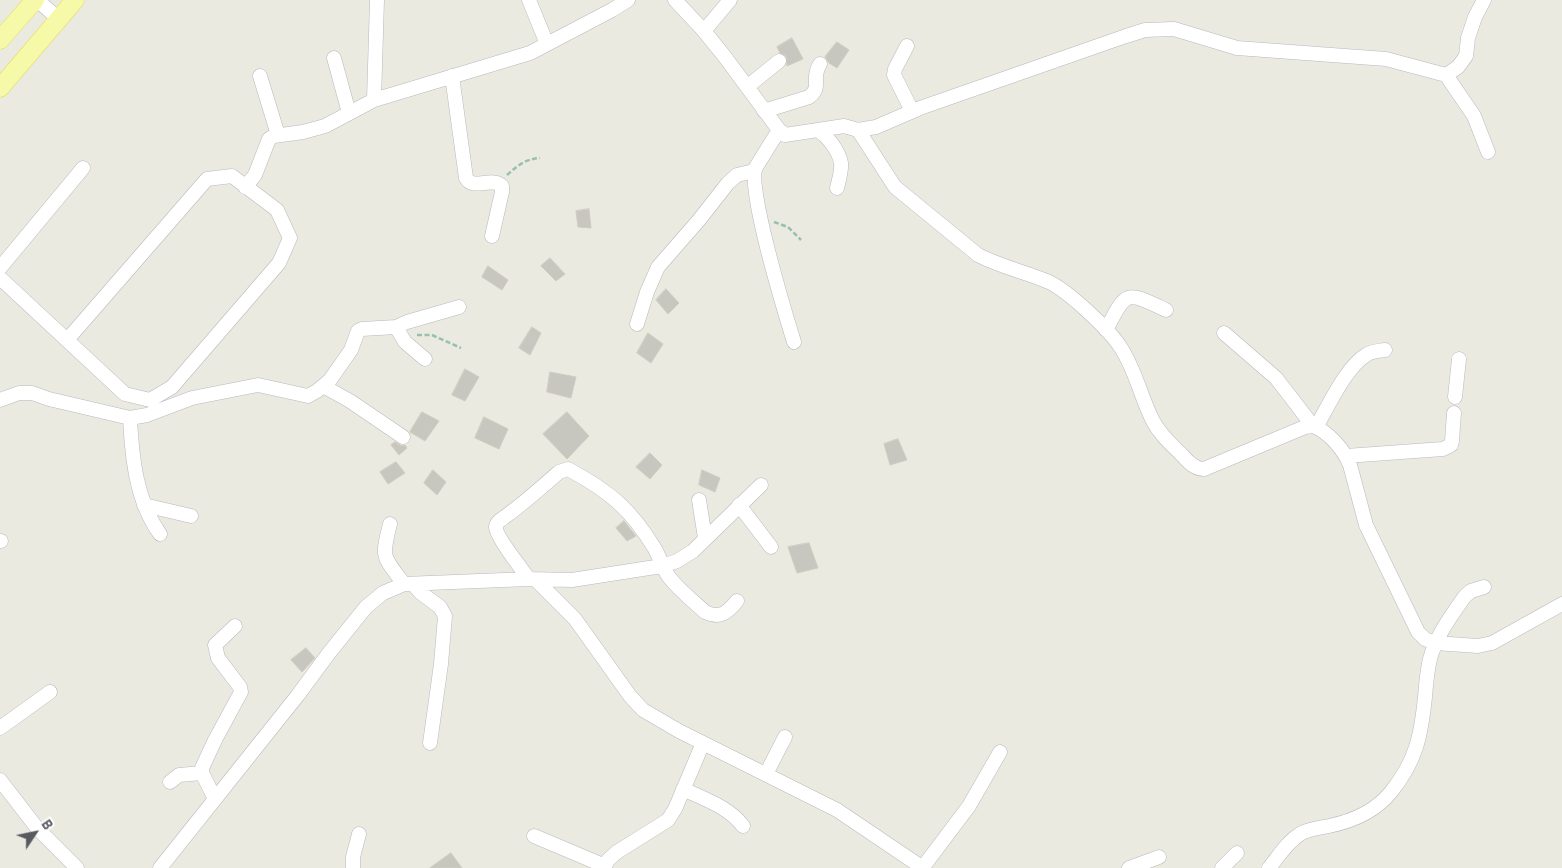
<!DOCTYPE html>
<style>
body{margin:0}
#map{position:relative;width:1562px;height:868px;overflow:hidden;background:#ebeae0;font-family:"Archivo Narrow",sans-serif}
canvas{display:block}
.north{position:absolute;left:10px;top:808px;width:50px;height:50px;-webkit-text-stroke:4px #fff;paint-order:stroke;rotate:56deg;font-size:14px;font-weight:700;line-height:20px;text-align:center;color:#595a60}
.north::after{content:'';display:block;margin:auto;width:18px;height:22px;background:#595a60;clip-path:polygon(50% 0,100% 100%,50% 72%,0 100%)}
</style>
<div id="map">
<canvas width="1562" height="868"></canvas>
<div class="north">B</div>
</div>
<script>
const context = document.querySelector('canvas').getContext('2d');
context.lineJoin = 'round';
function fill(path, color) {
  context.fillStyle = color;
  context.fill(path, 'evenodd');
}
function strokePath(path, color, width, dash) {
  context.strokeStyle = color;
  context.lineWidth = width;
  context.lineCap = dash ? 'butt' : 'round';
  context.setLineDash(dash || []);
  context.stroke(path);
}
const building = new Path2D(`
 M 792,38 L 803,59 L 787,66 L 786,56 L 780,53 L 777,47 Z
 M 837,42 L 849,50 L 837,68 L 829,63 L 825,57 Z
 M 589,209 L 591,228 L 578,227 L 576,211 Z
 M 550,258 L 565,274 L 556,281 L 541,266 Z
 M 488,266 L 508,280 L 502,290 L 482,277 Z
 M 666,289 L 679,303 L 668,314 L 656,300 Z
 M 532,327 L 541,333 L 530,355 L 519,348 Z
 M 648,333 L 663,344 L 651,363 L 637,353 Z
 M 465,369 L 479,377 L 465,401 L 452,395 Z
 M 550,372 L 576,377 L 571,398 L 547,392 Z
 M 422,412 L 439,421 L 425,441 L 410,432 Z
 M 567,412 L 589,436 L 567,459 L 543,434 Z
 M 484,417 L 508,429 L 499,449 L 475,438 Z
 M 898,439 L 907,460 L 890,465 L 884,444 Z
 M 395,442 L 402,446 L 405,445 L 407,448 L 399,455 L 391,445 Z
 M 650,453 L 662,465 L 650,479 L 636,467 Z
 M 396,462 L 405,473 L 388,484 L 380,472 Z
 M 433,470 L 446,482 L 437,495 L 424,483 Z
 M 702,470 L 720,478 L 715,492 L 699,485 Z
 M 624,521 L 636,536 L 627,541 L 616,528 Z
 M 809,543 L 818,568 L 797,573 L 788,547 Z
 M 306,648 L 315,658 L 302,672 L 291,660 Z
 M 451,853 L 462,868 L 430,868 Z`);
fill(building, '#c8c7bf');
strokePath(building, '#cfcdbf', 1);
const minor = new Path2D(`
 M 37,0 L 59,19
 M 529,0 L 547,44
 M 675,0 L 704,31 L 725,57 L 779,130 L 785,135 L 844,126 L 858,130 L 876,127 L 920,108 L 1126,36 L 1145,30 L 1174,29 L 1237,48 L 1386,59 L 1446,75 L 1474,116 L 1488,152
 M 704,31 L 730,0
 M 907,46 L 895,69 L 894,75 L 912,111
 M 334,58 L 349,113
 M 1446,75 L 1458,67 L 1466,56 L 1468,38 L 1475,17 L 1484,0
 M 260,76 L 278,135
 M 452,76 L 466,178 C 473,191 492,176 502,186 L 502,192 L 492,236
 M 747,87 L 779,61
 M 374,100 L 377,0
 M 764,111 L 809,97 C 823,86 810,80 820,64
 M 779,130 L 756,167 C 746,185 786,316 794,342
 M 817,130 C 827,135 839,151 841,163 C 842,170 839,180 837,188
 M 858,130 L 895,187 L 978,255 C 1001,267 1026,272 1049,282 C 1068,291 1110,330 1121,348 C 1136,371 1141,398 1153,421 C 1160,435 1172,445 1183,456 C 1189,463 1195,469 1204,469 L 1305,427 L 1313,426
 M 245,187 L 255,175 L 267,144 L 269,139 L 274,136 L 303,132 L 325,126 L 374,100 L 530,53 L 612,10 L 628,0
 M 0,268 L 83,168
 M 0,278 L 125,394 L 150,400 L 172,387 L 279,263 L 290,238 L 277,210 L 232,176 L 207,179 L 67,340
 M 637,324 L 647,292 L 658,267 L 699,220 L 728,183 L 737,175 L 754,171
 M 396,327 L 405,342 L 425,359
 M 1106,330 C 1127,290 1125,291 1166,310
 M 1224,333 L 1276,378 L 1313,426 C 1329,432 1344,450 1350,465 L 1366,525 L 1418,632 L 1425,639 L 1435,643 L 1478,646 L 1492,643 L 1562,604
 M 323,386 L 350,401 L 403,437
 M 1455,397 L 1459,359
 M 0,400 L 19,393 L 32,393 L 49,399 L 130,418 L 147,415 L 192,398 L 258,385 L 308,396 L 317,391 L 330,380 L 351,350 L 358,331 L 362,329 L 396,327 L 407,322 L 459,307
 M 130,418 C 132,457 136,501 160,534
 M 1316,427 C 1328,407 1346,367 1366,355 C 1371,351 1379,351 1385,350
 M 1346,456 L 1443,449 L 1451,445 L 1452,441 L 1454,413
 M 699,500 L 705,538
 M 144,505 L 191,516
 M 739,505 L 771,547
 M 390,524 C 381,559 383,556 404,584
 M 0,541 L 1,541
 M 529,579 C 523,571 495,535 496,527 C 496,522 502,519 506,516 C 524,503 542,487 559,472 L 568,469 C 609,491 631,509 655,549 C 660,558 663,569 669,577 C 679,590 693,601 705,612 C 720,619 727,613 737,601
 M 536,580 L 575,619 L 630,696 L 643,710 L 679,731 L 837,810 L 923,868
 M 413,584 L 421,593 L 440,607 L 445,616 L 441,664 L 430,743
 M 0,728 L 50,692
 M 766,774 L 785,737
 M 0,780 L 37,828 L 77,868
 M 170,782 L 179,775 L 202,773
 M 683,789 C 704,799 729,807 743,826
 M 215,799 L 202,773 L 202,768 L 215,740 L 241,692 L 240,687 L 218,658 L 215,645 L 235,626
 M 534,836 L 605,866
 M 923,867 L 969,806 L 1000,752
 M 160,868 L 298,695 L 329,653 L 366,607 L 383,593 L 404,584 L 529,579 L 572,580 L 662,566 L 677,561 L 693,551 L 761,485
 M 353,868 L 353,857 L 359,834
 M 604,868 L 608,860 L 617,852 L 668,820 L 675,809 L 703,743
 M 1129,868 L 1159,857
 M 1222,868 L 1237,853
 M 1269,868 C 1278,857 1287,842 1300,834 C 1308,829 1319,828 1329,826 C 1353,821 1375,812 1391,792 C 1416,761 1421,736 1425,697 C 1426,684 1427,671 1430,659 C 1436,636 1451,616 1465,596 L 1471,591 L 1484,587`);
const major = new Path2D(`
 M 0,40 L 35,0
 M 0,88 L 75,0`);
strokePath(minor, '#b8b8be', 15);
strokePath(major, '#e7db5d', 19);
strokePath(new Path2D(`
 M 507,175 C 517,166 525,159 540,158
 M 774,222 L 788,227 L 801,240
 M 417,335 L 432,335 L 461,348`), '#97c1ac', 2.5, [5, 2.5]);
strokePath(minor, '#fff', 14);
strokePath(major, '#f6f9a7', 18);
</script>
